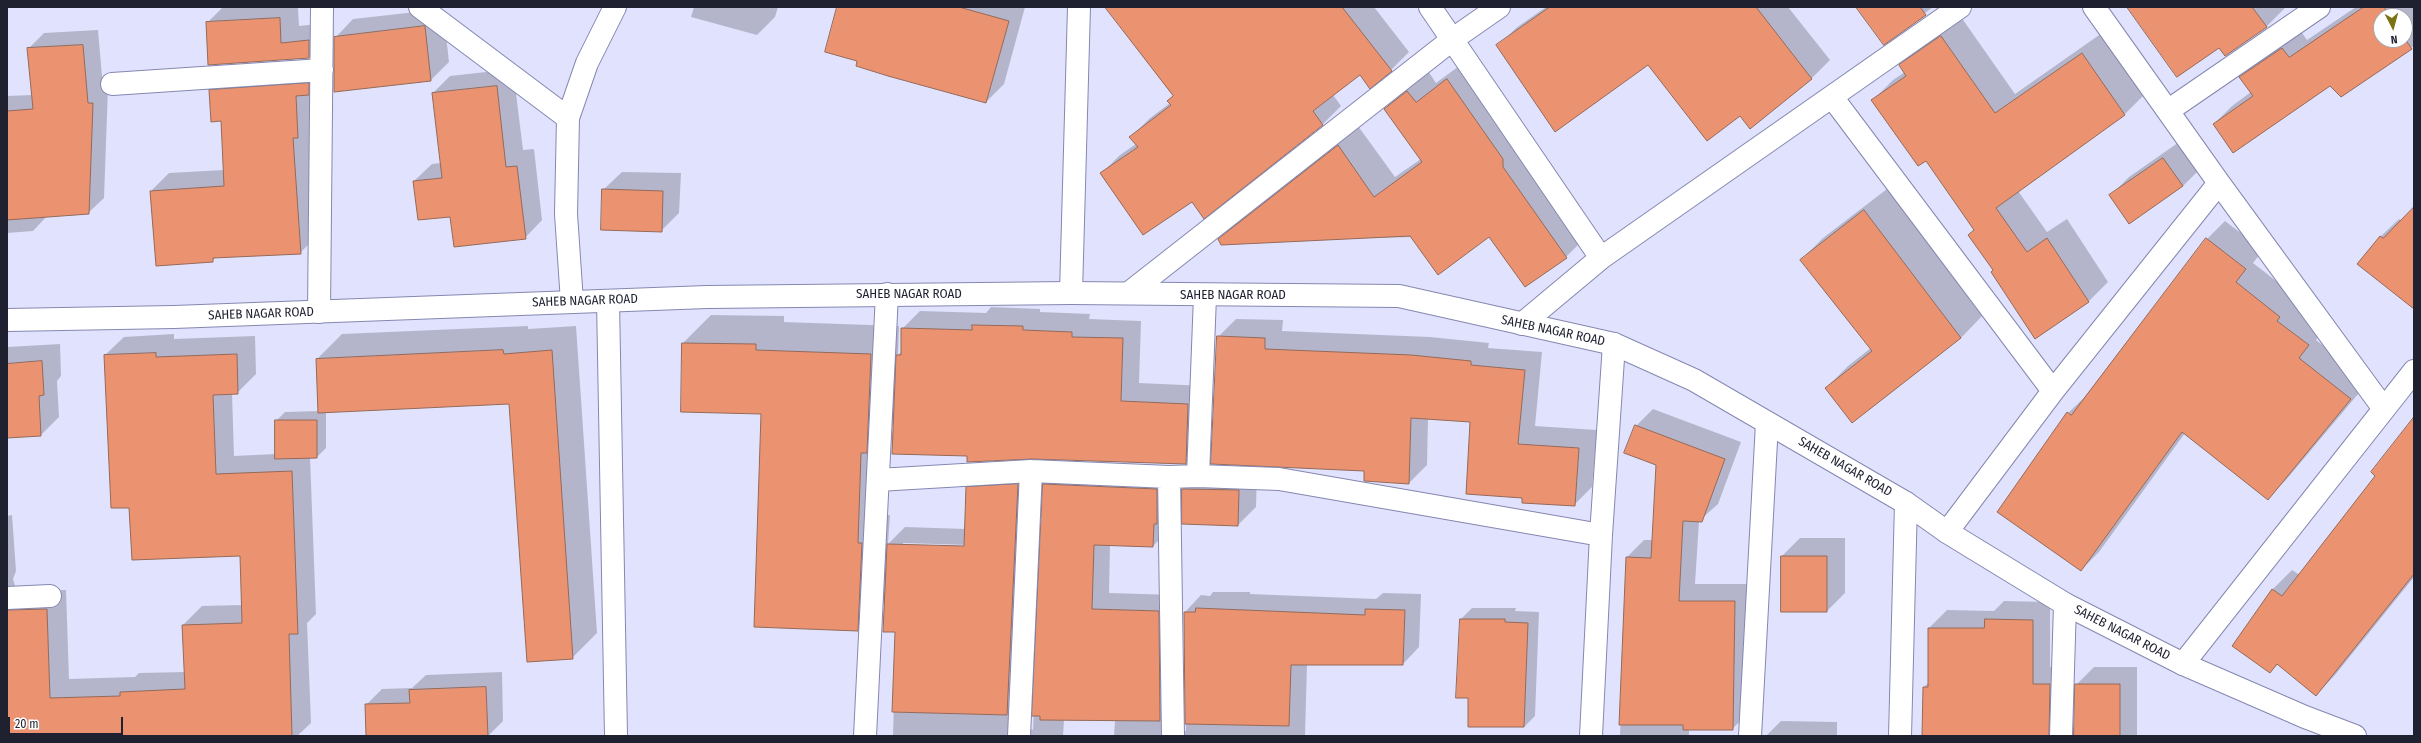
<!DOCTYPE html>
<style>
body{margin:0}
#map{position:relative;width:2421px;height:743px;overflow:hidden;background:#e1e3fe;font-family:"Fira Sans Condensed",sans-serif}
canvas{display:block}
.frame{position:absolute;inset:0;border:8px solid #1f2030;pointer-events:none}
.north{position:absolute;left:2373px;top:8px;width:40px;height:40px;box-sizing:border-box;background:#fff;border:1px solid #a5a6ac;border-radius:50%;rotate:174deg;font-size:11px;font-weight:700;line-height:16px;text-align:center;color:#1f2030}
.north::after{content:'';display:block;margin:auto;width:14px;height:18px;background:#7d7212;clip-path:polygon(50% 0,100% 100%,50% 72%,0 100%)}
.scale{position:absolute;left:8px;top:717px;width:115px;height:18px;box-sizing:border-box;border:2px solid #1f2030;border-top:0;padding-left:5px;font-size:12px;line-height:14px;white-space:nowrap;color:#1f2030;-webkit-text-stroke:3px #fff;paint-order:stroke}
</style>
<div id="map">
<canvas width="2421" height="743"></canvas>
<div class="frame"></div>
<div class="north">N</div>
<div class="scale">20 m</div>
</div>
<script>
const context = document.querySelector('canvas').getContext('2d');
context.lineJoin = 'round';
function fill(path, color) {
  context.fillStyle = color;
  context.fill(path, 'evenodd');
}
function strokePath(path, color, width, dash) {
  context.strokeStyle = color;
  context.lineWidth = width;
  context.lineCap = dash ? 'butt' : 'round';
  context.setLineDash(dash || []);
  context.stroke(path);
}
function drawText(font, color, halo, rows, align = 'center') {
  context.font = font + ' "Fira Sans Condensed",sans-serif';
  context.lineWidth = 4;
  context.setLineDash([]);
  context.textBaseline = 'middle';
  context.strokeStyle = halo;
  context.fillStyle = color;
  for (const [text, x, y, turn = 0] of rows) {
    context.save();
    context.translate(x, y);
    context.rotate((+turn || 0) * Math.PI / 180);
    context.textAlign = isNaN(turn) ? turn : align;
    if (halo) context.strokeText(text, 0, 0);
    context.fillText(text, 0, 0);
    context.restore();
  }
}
fill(new Path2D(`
 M 223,7 L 298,7 L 299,26 L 327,23 L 327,39 L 309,57 L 207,23 Z
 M 694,7 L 778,7 L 775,17 L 757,35 L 691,17 Z
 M 838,7 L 1025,7 L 1004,84 L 986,102 L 859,60 Z
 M 1114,7 L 1374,7 L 1409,52 L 1391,70 L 1360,74 L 1333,95 L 1341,106 L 1323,124 L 1204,217 L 1193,200 L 1102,173 L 1120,155 L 1136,144 L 1131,137 L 1149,119 L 1170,103 L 1168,101 L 1174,95 Z
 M 1546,7 L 1788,7 L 1830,60 L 1812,78 L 1750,127 L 1740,115 L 1648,64 L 1498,46 L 1516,28 Z
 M 1857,7 L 1933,7 L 1884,44 Z
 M 2139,7 L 2286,7 L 2266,27 L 2219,46 Z
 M 2356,7 L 2414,7 L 2414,46 L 2330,85 L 2214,124 L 2232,106 L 2251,92 L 2241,77 L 2259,59 L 2300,30 L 2307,40 ZM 2381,16 L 2405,16 L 2405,40 L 2381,40 Z
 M 443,9 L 449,62 L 431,80 L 335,38 L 353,19 Z
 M 1961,17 L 2015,94 L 2102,33 L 2145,94 L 2125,114 L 2018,191 L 2047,232 L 2067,219 L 2108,282 L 2088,302 L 1994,270 L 1969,235 L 1975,229 L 1926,159 L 1873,100 L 1893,80 L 1905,72 L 1900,65 L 1920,45 Z
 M 98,30 L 103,88 L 108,88 L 104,198 L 88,213 L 47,216 L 33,231 L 7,233 L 7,96 L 32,95 L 28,49 L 44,33 Z
 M 1466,61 L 1586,237 L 1566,257 L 1525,286 L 1490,236 L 1219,240 L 1239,220 L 1358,126 L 1395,177 L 1421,159 L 1385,109 L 1405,89 L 1428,71 L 1436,83 Z
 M 326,66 L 318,235 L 300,253 L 216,257 L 212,261 L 151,191 L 169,173 L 224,170 L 222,120 L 210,90 L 228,72 Z
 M 513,69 L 523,150 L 534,149 L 542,220 L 525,238 L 451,216 L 414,181 L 432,164 L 441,163 L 433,93 L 450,76 Z
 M 2182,140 L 2201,168 L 2183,186 L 2111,195 L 2129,177 Z
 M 622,172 L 681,173 L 679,213 L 661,231 L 603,190 Z
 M 1887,189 L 1982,316 L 1961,338 L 1826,388 L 1848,366 L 1871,348 L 1801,260 L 1823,238 Z
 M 2414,208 L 2414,307 L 2381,236 L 2399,219 L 2402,221 Z
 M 2225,221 L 2263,250 L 2253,263 L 2298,298 L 2326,327 L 2316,340 L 2369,381 L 2285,481 L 2267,499 L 2185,433 L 2099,552 L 2081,570 L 1998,512 L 2068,413 L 2087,395 L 2207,239 Z
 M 991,307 L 1040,309 L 1040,312 L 1090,314 L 1089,319 L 1141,321 L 1139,383 L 1206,386 L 1204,445 L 1186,463 L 968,455 L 894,424 L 889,429 L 886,515 L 890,515 L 888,544 L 905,527 L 966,529 L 967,488 L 984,471 L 1034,468 L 1025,725 L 1033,730 L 1044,484 L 1061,468 L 1173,473 L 1170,529 L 1153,546 L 1110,545 L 1109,593 L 1175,595 L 1179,726 L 1184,731 L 1186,731 L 1185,612 L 1201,595 L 1210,596 L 1213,592 L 1250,592 L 1250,594 L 1376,599 L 1383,593 L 1421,594 L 1419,647 L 1403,664 L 1307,664 L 1305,736 L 1114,736 L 1115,721 L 1064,720 L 1063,736 L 893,736 L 896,631 L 885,602 L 857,630 L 762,413 L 683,343 L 711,315 L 784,316 L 784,322 L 899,326 L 898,355 L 902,351 L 902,329 L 920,311 L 986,313 ZM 903,543 L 969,545 L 969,547 L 903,545 Z
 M 1236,319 L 1283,320 L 1282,331 L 1430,337 L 1489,343 L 1488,348 L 1542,352 L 1535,426 L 1597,430 L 1592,487 L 1574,505 L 1523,497 L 1471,421 L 1428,418 L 1427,465 L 1409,483 L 1365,470 L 1218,337 Z
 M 528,326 L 528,329 L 576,326 L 597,633 L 572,658 L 510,403 L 326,412 L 326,448 L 317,457 L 310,457 L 316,614 L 307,623 L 311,723 L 297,736 L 7,736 L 7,516 L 12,515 L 16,571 L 13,579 L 15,586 L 27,592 L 66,590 L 69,679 L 135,677 L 139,673 L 186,672 L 183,625 L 202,606 L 243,605 L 241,555 L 130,506 L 105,355 L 124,337 L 174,334 L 174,339 L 255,336 L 256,374 L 237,393 L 232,393 L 234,456 L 276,454 L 276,421 L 285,412 L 319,411 L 317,359 L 342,334 Z
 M 60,344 L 61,376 L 57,381 L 59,417 L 41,435 L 7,437 L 7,347 Z
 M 1653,409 L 1741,442 L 1718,504 L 1699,521 L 1695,584 L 1751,584 L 1750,712 L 1732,729 L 1689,729 L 1689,736 L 1620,736 L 1627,557 L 1644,540 L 1653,540 L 1657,465 L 1636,426 Z
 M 2414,418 L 2414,577 L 2335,675 L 2316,695 L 2278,664 L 2270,672 L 2233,646 L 2273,589 L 2292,570 L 2300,575 L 2376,476 Z
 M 1201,471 L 1257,472 L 1256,507 L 1238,525 L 1183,489 Z
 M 1800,538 L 1845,538 L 1845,593 L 1827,611 L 1782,556 Z
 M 2004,601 L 2050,602 L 2050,667 L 2068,667 L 2068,724 L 2075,728 L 2076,685 L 2094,667 L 2137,667 L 2137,736 L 1923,736 L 1924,687 L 1929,682 L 1929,628 L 1947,610 L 1994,611 Z
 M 1472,608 L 1516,608 L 1515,611 L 1539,612 L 1535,716 L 1524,727 L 1469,697 L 1461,619 Z
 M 502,672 L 503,721 L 488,736 L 367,736 L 366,705 L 382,689 L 412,688 L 426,675 Z
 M 1781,721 L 1837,722 L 1837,736 L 1766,736 Z`), '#0003');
const building = new Path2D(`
 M 837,7 L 959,7 L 1009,21 L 986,103 L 888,76 L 856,66 L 857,61 L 825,52 Z
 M 1105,7 L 1342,7 L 1392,71 L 1370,89 L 1360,75 L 1313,111 L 1323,125 L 1204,219 L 1192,202 L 1143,235 L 1100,173 L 1138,147 L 1129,137 L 1171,105 L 1167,101 L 1173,96 Z
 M 1550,7 L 1756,7 L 1812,79 L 1750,129 L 1740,116 L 1707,141 L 1648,65 L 1555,132 L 1496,45 Z
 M 1856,7 L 1920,7 L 1926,15 L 1884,45 Z
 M 2127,7 L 2252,7 L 2267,27 L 2225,56 L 2219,48 L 2177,77 Z
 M 2364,7 L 2384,7 L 2390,16 L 2381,16 L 2381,40 L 2405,39 L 2412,49 L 2341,97 L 2330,86 L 2233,153 L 2213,124 L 2253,96 L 2239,77 L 2282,48 L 2289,57 Z
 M 280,18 L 281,43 L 309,40 L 309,58 L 208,65 L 206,22 Z
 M 425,26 L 431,81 L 334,92 L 334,37 Z
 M 1941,36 L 1995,113 L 2082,53 L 2125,115 L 1996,208 L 2027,252 L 2047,238 L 2089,302 L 2035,339 L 1991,272 L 1993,270 L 1968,235 L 1974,230 L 1926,161 L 1918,166 L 1871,100 L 1906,76 L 1899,65 Z
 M 83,45 L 88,103 L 93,103 L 89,214 L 7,220 L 7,111 L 33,109 L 27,48 Z
 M 1447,79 L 1503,159 L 1503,167 L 1567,258 L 1525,287 L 1489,237 L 1438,275 L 1410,236 L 1221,245 L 1218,239 L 1338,145 L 1374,197 L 1422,162 L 1384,109 L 1407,91 L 1416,102 Z
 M 309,83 L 309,95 L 296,96 L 298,138 L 293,138 L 301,254 L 213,258 L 213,262 L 156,266 L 150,191 L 224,186 L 221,121 L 211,122 L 209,90 Z
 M 497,86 L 506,167 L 517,166 L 526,239 L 454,247 L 450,217 L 418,220 L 413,181 L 442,178 L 432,93 Z
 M 2163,158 L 2183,186 L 2129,224 L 2109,195 Z
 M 602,189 L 663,191 L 662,232 L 601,230 Z
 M 2414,207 L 2414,309 L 2357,264 L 2380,236 L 2383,238 Z
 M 1864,210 L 1961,338 L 1852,423 L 1825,388 L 1872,351 L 1800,260 Z
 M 2206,238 L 2246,269 L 2236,282 L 2280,317 L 2277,321 L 2309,345 L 2299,358 L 2351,399 L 2268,500 L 2182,432 L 2081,571 L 1997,512 L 2067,412 L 2071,415 Z
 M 972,325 L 1023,326 L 1023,330 L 1072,332 L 1072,337 L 1123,338 L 1121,401 L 1188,404 L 1186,464 L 1032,459 L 967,462 L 967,456 L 892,454 L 896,355 L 901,355 L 901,328 L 972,330 Z
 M 1217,336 L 1265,338 L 1265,349 L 1411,355 L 1471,361 L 1471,365 L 1525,370 L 1518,444 L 1579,448 L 1575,506 L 1522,503 L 1522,498 L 1466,494 L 1470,422 L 1411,418 L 1409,484 L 1364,481 L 1364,471 L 1211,464 Z
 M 682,343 L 756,344 L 756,350 L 871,354 L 867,453 L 861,453 L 858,543 L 862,543 L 858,631 L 754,627 L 761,414 L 681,412 Z
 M 503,350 L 504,354 L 552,350 L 573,659 L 527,662 L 509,404 L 318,413 L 316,359 Z
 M 156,353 L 156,357 L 237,354 L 238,394 L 213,395 L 216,474 L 292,471 L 298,634 L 289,634 L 292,736 L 7,736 L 7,610 L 47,609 L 50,698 L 120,696 L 120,692 L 185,689 L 182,625 L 242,623 L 240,556 L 132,560 L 129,508 L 111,508 L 104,355 Z
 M 42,361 L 44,395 L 39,396 L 41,436 L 7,438 L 7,364 Z
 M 2414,417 L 2414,574 L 2316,696 L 2277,664 L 2270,673 L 2232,646 L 2272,589 L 2282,596 L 2375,476 L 2371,472 Z
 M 275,420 L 317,420 L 317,458 L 275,459 Z
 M 1635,425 L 1725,459 L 1702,522 L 1683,521 L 1679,601 L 1735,601 L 1733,730 L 1683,730 L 1683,725 L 1619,725 L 1626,557 L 1651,558 L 1656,465 L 1624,453 Z
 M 1018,484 L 1007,715 L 892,712 L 895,632 L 883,632 L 887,544 L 964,546 L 966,487 Z
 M 1043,484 L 1157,489 L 1157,524 L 1154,524 L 1153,547 L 1094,545 L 1092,609 L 1159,611 L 1160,721 L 1040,720 L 1040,716 L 1032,716 Z
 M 1182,489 L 1239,490 L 1238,526 L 1182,524 Z
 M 1781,556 L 1827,556 L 1827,612 L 1781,612 Z
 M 1196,608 L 1365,615 L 1365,609 L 1405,610 L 1403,665 L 1291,665 L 1289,726 L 1185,724 L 1184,612 L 1195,612 Z
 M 1460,619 L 1505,619 L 1505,622 L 1528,623 L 1524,727 L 1468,727 L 1468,698 L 1456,698 Z
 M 1985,619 L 2033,620 L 2033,684 L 2050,684 L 2049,736 L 1922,736 L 1923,687 L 1928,687 L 1928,628 L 1984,628 Z
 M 2075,684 L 2120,684 L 2120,736 L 2074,736 Z
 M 486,687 L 488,736 L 366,736 L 365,704 L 410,703 L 409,690 Z`);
fill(building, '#eb9371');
strokePath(building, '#946959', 1);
const minor = new Path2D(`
 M 420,7 L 568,118
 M 1430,7 L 1601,258 L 1522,324
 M 2094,7 L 2219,183 L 2384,409
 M 112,84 L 322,70
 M 1832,97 L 2053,391
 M 2169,110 L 2319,7
 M 1601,258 L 1960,7
 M 1071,293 L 1079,7
 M 1129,293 L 1453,39 L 1499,7
 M 608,301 L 616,736
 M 572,302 L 566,214 L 568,118 L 587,63 L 615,7
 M 319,312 L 322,7
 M 1198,476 L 1205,296
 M 1169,477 L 1173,736
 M 878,480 L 1031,471 L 1169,477 L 1198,476 L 1279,479 L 1601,535
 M 1947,532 L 2053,391 L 2219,183
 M 7,598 L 50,596
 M 2183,664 L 2414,371
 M 865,736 L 887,294
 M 1019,736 L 1031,471
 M 1591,736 L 1601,535 L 1614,344
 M 1750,736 L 1767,423
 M 1900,736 L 1906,503
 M 2061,736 L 2065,604`);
const tertiary = new Path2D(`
 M 7,320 L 174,317 L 707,297 L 1071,293 L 1399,296 L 1614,344 L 1694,380 L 1906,503 L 1947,532 L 2065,604 L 2183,664 L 2305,717 L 2355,736`);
strokePath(minor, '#8587b0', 24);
strokePath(tertiary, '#8587b0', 24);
strokePath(minor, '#fff', 22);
strokePath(tertiary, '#fff', 22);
drawText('13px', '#1f2030', '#fff', [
 ["SAHEB NAGAR ROAD",909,294],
 ["SAHEB NAGAR ROAD",1233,295],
 ["SAHEB NAGAR ROAD",585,301,-2],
 ["SAHEB NAGAR ROAD",261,314,-2],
 ["SAHEB NAGAR ROAD",1553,331,12],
 ["SAHEB NAGAR ROAD",1845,467,30],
 ["SAHEB NAGAR ROAD",2122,633,27]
]);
</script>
